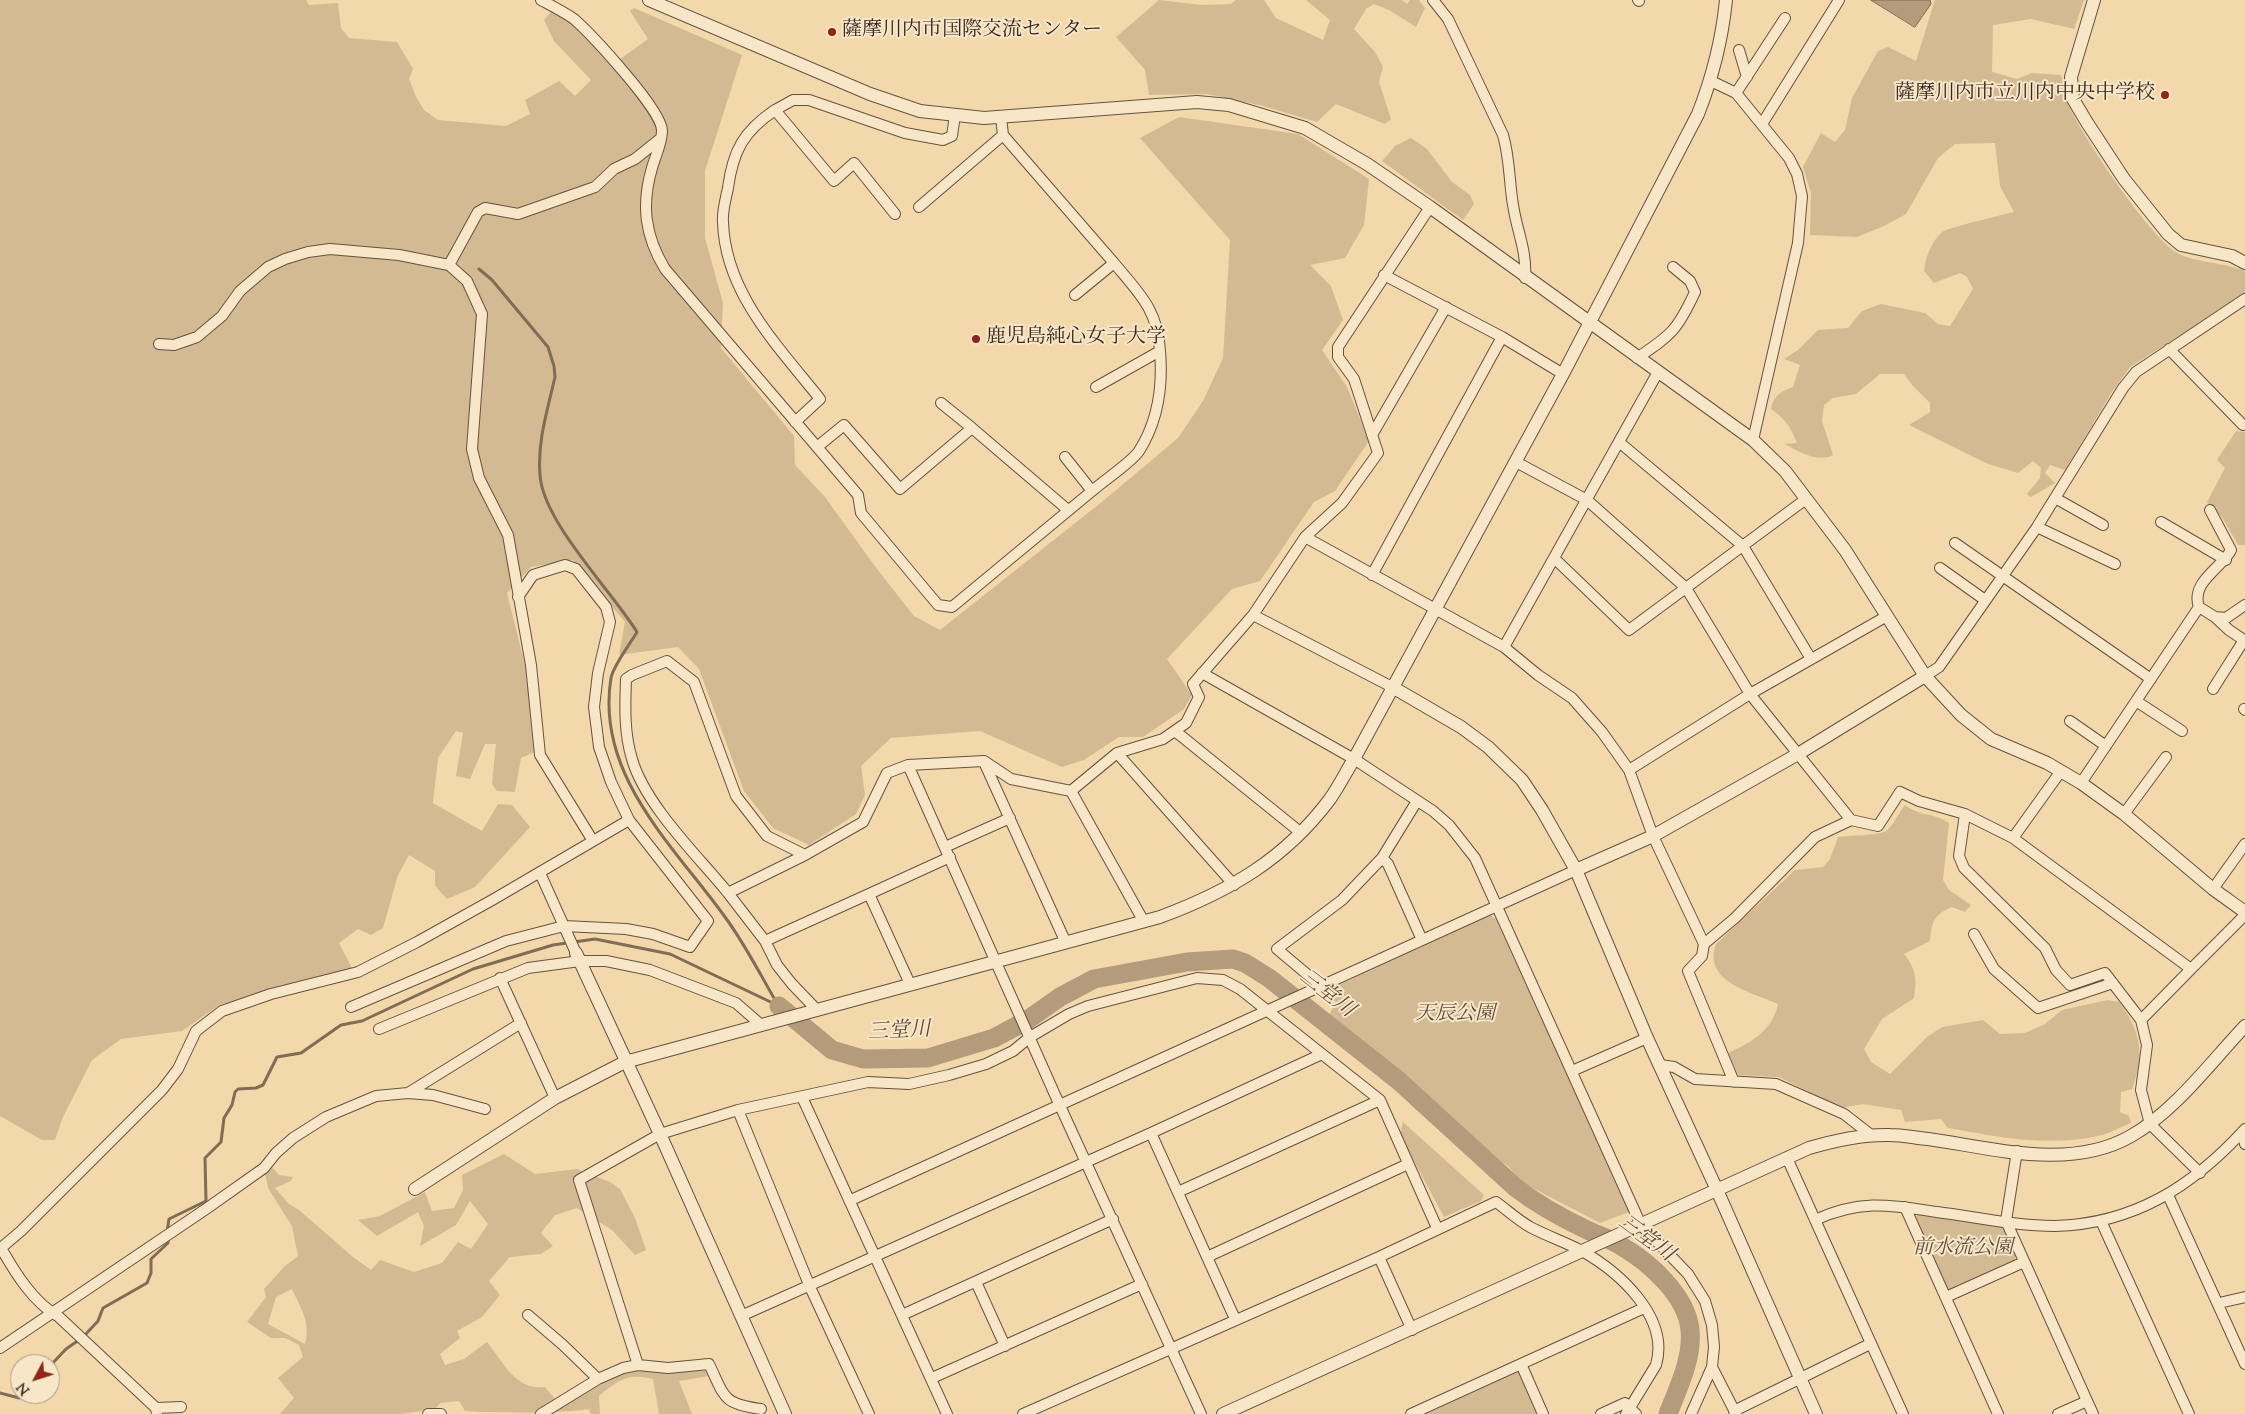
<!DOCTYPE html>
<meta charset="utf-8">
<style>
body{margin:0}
#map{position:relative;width:2245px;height:1414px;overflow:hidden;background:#f3d8ab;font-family:"Sorts Mill Goudy",serif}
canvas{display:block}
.north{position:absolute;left:10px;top:1354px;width:50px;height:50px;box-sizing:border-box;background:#f7e6c8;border:1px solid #aa9984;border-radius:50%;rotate:230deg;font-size:14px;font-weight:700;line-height:20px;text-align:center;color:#37261d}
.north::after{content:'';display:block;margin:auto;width:18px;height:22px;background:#8f2418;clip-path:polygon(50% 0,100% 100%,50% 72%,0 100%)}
</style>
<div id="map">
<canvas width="2245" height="1414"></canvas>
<div class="north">N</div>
</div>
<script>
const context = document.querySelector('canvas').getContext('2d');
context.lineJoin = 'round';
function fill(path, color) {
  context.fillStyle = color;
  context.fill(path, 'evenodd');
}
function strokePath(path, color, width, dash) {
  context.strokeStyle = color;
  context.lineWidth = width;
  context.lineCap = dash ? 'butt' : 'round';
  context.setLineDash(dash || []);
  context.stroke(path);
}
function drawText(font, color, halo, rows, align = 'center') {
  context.font = font + ' "Sorts Mill Goudy","Noto Serif JP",serif';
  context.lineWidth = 4;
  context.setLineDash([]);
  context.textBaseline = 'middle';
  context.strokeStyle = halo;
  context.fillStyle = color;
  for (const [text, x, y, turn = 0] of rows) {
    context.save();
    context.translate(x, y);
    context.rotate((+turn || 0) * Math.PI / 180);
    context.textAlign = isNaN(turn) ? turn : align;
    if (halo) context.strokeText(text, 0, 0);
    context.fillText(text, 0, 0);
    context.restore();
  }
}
fill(new Path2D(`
 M 0,0 L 306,0 L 309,5 L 338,3 L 341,28 L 349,38 L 397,42 L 413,69 L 409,79 L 416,97 L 424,110 L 438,120 L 506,126 L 530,114 L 525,100 L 559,81 L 575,96 L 591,80 L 554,41 L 544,20 L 551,12 L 572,23 L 612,65 L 648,39 L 630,11 L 634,8 L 742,55 L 705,171 L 705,238 L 723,303 L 721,348 L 794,436 L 795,465 L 825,497 L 877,569 L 914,616 L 940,630 L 1103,501 L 1178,438 L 1203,401 L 1223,358 L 1230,240 L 1140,138 L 1179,117 L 1298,134 L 1369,179 L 1364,225 L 1345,258 L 1310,265 L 1331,286 L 1343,320 L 1322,350 L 1347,387 L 1369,441 L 1335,491 L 1314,502 L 1260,581 L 1232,589 L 1167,659 L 1192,695 L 1184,709 L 1143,737 L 1119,737 L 1084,760 L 1062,767 L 980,731 L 891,738 L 861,766 L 865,795 L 856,814 L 809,845 L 773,828 L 744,791 L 699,669 L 678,647 L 619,655 L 625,622 L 573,560 L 531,567 L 507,593 L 526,669 L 534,752 L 521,758 L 515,792 L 497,791 L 492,784 L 496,744 L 485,744 L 470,779 L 456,776 L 463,733 L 456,731 L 438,758 L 433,803 L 482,831 L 498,804 L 512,805 L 530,827 L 475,887 L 447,899 L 435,886 L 435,871 L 409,855 L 398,875 L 383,928 L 371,935 L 358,929 L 339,943 L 352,968 L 219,1005 L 182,1031 L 121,1039 L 92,1060 L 63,1117 L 55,1140 L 42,1140 L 0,1116 Z
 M 1159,0 L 1202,5 L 1231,4 L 1236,0 L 1264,0 L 1276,18 L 1323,40 L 1330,20 L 1306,0 L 1402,0 L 1407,4 L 1410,0 L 1419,0 L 1425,8 L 1416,27 L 1389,10 L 1374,4 L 1366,9 L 1354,29 L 1375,52 L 1383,67 L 1379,82 L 1391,119 L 1385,124 L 1336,104 L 1317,122 L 1263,106 L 1207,94 L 1149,95 L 1145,70 L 1116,37 Z
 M 1935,0 L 2084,0 L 2074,29 L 2031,19 L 1993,25 L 1992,72 L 2017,79 L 2032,73 L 2061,75 C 2064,86 2066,98 2070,108 C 2082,136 2153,242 2179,254 C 2195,262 2225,263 2245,271 L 2245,294 L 2130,367 L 2112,392 L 2065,470 L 2050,465 L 2045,473 L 2055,483 L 2031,497 L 2027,494 L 2040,478 L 2041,468 L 2033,461 L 2018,473 L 1988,464 L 1909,425 L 1930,412 L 1930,403 L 1913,386 L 1904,374 L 1880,374 L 1856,394 L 1833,398 L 1824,405 L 1822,421 L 1833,455 C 1818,463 1799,452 1785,444 L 1797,443 C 1791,428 1785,418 1771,409 C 1774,395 1780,392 1793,387 L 1800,365 L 1784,359 L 1798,350 L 1818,330 L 1848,328 L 1862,311 L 1881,304 L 1925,313 L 1938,324 L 1950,326 L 1973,289 L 1967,277 L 1960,273 L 1934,283 L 1924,271 C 1925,258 1932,241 1942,232 C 1947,228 2005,214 2014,212 L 2000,186 L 1995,143 L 1955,144 L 1938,158 L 1906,214 L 1884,226 L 1857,237 L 1810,235 L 1811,193 L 1803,167 L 1821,133 L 1835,142 L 1845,130 L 1852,98 L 1878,51 L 1888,47 L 1916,61 Z
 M 1411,138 L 1427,149 L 1452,182 L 1470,195 L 1474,204 L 1463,220 L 1382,161 L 1395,146 Z
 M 2236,431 L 2245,432 L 2245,545 L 2238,545 L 2222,517 L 2207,502 L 2225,468 L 2217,460 Z
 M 1905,805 C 1918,816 1935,813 1949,823 L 1943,880 L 1949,890 L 1971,905 L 1965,912 L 1952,907 C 1933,915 1932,922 1930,941 L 1904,954 C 1916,969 1917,979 1914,998 L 1882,1019 L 1864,1049 L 1871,1062 L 1890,1074 L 1927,1037 L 1942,1027 L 1983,1020 L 2000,1034 L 2025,1033 L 2045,1024 L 2062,1010 L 2108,1000 L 2119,1002 C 2141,1031 2145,1055 2132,1089 L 2121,1092 L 2120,1112 L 2129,1116 L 2131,1123 C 2120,1127 2109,1134 2098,1136 C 2048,1147 1997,1137 1948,1128 L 1941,1119 L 1905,1122 L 1901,1110 L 1863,1104 L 1841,1108 L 1779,1077 L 1738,1075 L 1728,1053 C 1751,1043 1773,1030 1778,1004 C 1752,992 1702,982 1716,944 L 1795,870 L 1823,867 L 1830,859 L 1838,837 C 1851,835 1877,836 1886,831 C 1893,826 1899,812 1905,805 Z
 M 1490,915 L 1496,919 L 1629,1212 L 1600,1223 L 1521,1182 L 1509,1167 L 1484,1150 L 1402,1073 L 1329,1015 L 1336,1002 L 1322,993 Z
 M 1403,1122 L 1484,1195 L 1481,1201 L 1444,1217 L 1400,1135 Z
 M 504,1154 L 535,1174 L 577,1169 L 610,1182 L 620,1189 L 635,1218 L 646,1250 L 635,1255 L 612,1230 L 577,1208 L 555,1215 L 541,1233 L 553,1246 L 541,1254 L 510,1257 L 489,1281 L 500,1295 L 482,1317 L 457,1331 L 460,1338 L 440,1354 L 445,1365 L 464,1359 L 487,1342 C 503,1362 516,1391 545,1387 L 562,1408 L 618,1374 L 636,1370 L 665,1372 L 707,1367 L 709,1376 L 679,1381 L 692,1414 L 659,1414 L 653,1379 C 627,1373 619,1380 599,1396 L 600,1414 L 591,1414 L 589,1409 C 556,1414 500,1413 465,1411 L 459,1401 L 440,1403 L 435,1409 L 401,1414 L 280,1414 L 294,1398 L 278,1378 L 303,1357 L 299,1345 L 285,1338 L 271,1338 L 247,1322 L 266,1297 L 264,1289 L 285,1266 L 298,1256 L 292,1226 L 268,1188 L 265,1174 L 272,1167 L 279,1175 L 293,1177 L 291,1181 L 275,1188 L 289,1204 L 299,1210 L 353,1257 L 371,1270 L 380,1260 L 414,1272 L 442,1263 L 458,1242 L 471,1249 L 488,1224 L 470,1201 L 456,1225 L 420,1246 L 424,1226 L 418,1212 L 377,1236 L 358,1220 L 380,1216 L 425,1192 L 432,1211 L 454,1208 L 463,1190 L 462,1175 ZM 292,1289 C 301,1309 311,1322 305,1344 L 268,1324 L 276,1297 Z
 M 1919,1213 L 2000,1225 C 2009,1231 2017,1251 2015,1262 L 1951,1290 L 1946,1288 L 1915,1218 Z
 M 1516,1371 L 1521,1374 L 1538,1414 L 1426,1414 L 1427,1411 Z`), '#d3ba93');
const water = new Path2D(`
 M 1871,0 L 1930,0 L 1931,4 L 1915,27 Z`);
fill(water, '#b39b7b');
strokePath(water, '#816c55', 1);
strokePath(new Path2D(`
 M 479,269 L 492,280 L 548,347 L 554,366 L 555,377 C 548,408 537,442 540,475 C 543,522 611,590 637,632 C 630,644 613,666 611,678 C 595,775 674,846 725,917 C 745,944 761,976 778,1005
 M 167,1232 L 169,1219 L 206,1201 L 205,1158 L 221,1142 L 224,1118 L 232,1105 L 235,1092 L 238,1089 L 256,1088 L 263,1085 L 277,1057 L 301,1053 L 341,1025 L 362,1021 L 473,969 L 553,945 L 595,939 L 670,954 L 779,1006
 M 84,1336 L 98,1321 L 103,1308 L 147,1283 L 151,1273 L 151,1259 L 168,1243 L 168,1238
 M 50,1366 L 66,1349 L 79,1340
 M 0,1393 L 19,1398 L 24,1394`), '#816c55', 3);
strokePath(new Path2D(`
 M 779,1006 L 832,1050 L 863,1059 L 928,1058 L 994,1038 L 1026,1021 L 1060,997 L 1094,979 L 1187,962 L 1233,959 L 1245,963 L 1269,978 L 1399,1081 L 1516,1188 C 1537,1204 1560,1217 1585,1229 C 1597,1235 1611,1239 1623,1247 C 1650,1263 1687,1296 1690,1330 C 1693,1358 1678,1388 1668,1414`), '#b39b7b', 19);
const minor = new Path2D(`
 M 541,0 C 552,6 564,12 574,19 C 591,34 663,111 662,131 C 662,143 655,157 652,168 C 641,205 645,236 665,269 L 858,495 L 861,513 L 938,605 L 952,607 L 1092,491
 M 1433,0 L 1448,19 L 1503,135 C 1510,159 1509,181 1513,205 C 1517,232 1527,250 1525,278
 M 1638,0 L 1639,1
 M 1739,50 L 1747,77
 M 1711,81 L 1736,93 L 1789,158 L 1797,174 L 1802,196 L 1798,243 L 1753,440
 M 1736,93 L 1785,18
 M 775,110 L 793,100 L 809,100 L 905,133 L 943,140 L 952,136 L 955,115
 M 1762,124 L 1839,0
 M 1003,135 L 1114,263 L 1075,295
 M 919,207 L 1003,135 L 1001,117
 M 449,265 L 478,212 L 485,208 L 518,214 L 595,187 L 614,169 L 635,159 L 660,139
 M 1384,275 L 1502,337 L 1563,374
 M 159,344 L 174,345 L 197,337 L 222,316 L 240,291 L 268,267 L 285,259 L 308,252 L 330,249 L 399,255 L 449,265 L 467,281 L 482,314 L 472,449 L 479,478 L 508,535 L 531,665 L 540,755 L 593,841
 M 2169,349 L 2243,425
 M 1637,358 C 1671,335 1677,331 1695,292 L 1690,281 L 1673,267
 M 1096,387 L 1160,351 C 1158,310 1139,293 1114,263
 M 941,403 L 972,428
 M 795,422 L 820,399 C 778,346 725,293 723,222 C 722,211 726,198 728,188 C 733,150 744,131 775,110 L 834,181 L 854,163 L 895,214
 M 1372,435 L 1446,307
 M 1619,442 L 1743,546 L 1811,659
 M 817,447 L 844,425 L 900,489 L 972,428 L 1068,510
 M 1065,457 L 1092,491 C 1103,481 1132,462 1139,451 C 1158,421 1163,386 1160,351
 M 1516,462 L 1587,500 L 1686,588 L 1750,694 L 1798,754 L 1851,820 L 1878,826 L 1900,792 L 1919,801 L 1965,814
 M 2055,498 L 2103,525
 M 2161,522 L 2226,560
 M 2037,527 L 2115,564
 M 1305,537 L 1504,647 L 1538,675 L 1572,698 L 1602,732 L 1629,770 L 1653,836 L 1704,944 L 1702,956 L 1688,971 L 1734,1082
 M 1955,543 L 2151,679
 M 1554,558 L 1629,630 L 1806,499
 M 1940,568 L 1985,600
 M 1372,575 L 1502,337
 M 2199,607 L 2215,617 L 2226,618 L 2245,605
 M 1253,615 L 1394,688
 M 1504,647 L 1658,372
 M 1202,673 L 1354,759 L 1433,811 L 1449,825 L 1475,858 L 1641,1225 L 1688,1274 L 1705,1301 L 1712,1325 L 1714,1347 L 1712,1367 L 1691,1414
 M 1925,676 L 1939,667 L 2037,527 L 2123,388 L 2136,372 L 2245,299
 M 2213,689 L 2244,640 L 2229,630 L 2215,617
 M 2136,701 L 2182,731
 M 2244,709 L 2245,710
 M 2070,721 L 2106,746
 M 1175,731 L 1300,832
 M 1117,753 L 1234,885
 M 984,762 L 1066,943
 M 1629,770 L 1750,694 L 1887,616
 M 2081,783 L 2199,607 C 2190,582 2222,568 2231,550 L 2210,510
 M 1071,791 L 1144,922
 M 2124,814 L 2166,757
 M 2013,838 L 2061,771
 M 945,847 L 1010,818
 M 805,855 L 728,893 C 698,856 645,805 632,759 C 624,733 625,707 626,679 L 632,675 L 667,661 L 694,682 L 736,796 L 767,836 L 805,855 L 863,822 L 887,773 L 908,765
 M 1382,858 L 1388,864 L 1422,940
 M 540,873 L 576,953
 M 2213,889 L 2245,844
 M 728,893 L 765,941 L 777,965 L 792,984 L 816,1009
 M 1974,934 L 1994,969 L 2038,1008 L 2113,983
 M 765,941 L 869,894
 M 1704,944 L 1735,918 L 1815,837 L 1851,820
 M 500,978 L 555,1098
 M 910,984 L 869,894 L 950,857
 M 1321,986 L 1277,949 L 1342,900 L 1382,858 L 1417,801
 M 351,1007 L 506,941 L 564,926 L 626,929 L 653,934 L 690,947 L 708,921 L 629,820 L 611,782 L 599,747 L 594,707 L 598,673 L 610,622 L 606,607 L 576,569 L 565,565 L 533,575 L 518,597
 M 2141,1020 L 2191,969
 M 379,1029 L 528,968 L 580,961 L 606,961 L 650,970 L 736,1003 L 760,1024
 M 1660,1065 L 1674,1067 L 1695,1079 L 1776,1084 L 1844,1114 L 1871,1135
 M 1572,1071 L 1647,1038
 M 408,1093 L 521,1023
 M 802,1097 L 947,1414
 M 738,1110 L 810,1287 L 869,1414
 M 2242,1132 L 2245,1144
 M 1151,1133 L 1235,1319
 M 2017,1151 L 2006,1221 L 2093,1414
 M 1787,1158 L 1903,1414
 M 2200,1173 L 2150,1124 L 2141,1090 L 2147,1045 L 2141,1020 L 2105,973 L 2070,985 L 2056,970 L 2045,948 L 1964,868 L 1959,856 L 1965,814 L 2013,838 L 2191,969 L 2245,915
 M 1178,1192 L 1380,1100
 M 2168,1195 L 2245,1364
 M 851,1200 L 1576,870
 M 1905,1207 L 1998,1414
 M 1815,1220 C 1861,1199 1890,1205 1937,1212 C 1976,1217 2016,1226 2055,1226 C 2134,1224 2193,1186 2245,1129
 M 2101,1221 L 2189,1414
 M 1207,1257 L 1408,1164
 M 1379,1257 L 1412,1330
 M 976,1282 L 1005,1346
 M 1946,1297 L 2024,1262
 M 2219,1303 L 2245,1297
 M 528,1315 L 563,1345 L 598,1379
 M 902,1315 L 1113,1219
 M 741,1316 L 1151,1133 L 1322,1054
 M 0,1348 L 206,1209 L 264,1168 L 276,1153 L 293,1138 L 326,1117 L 376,1096 L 408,1093 L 433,1095 L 485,1109
 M 1521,1364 L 1543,1414
 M 638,1365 L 579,1180 L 660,1134 L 738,1110 L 868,1082 L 909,1084 L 949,1075 L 986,1064 L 1013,1051 L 1030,1037 L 1069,1014 L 1088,1006 L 1197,978 L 1223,980 L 1240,989 L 1380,1100 L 1437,1228
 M 1712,1367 L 1736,1414
 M 932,1378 L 1142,1284
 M 156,1408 L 181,1407
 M 1734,1411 L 1870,1344
 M 157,1414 L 156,1408 L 59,1317 C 33,1302 16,1274 1,1248 L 21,1231 L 162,1090 L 178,1069 L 196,1031 L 222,1011 L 271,994 L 358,972 L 417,942 L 494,899 L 629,820
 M 428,1414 L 441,1414
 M 541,1414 L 598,1379 L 623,1368 L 638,1365 L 668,1368 L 709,1364 C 725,1397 722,1404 761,1409
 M 1023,1414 L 1379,1257 L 1496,1202 C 1507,1210 1518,1220 1530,1227 C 1547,1236 1565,1242 1582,1251 C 1619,1272 1670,1317 1656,1365 L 1626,1414
 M 1201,1414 L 1056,1097 L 908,765 L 984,761 L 1011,779 L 1071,791 L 1117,753 L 1163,739 L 1186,723 L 1199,697 L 1193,684 L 1253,615 L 1305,537 L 1342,503 L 1378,453 L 1354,379 L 1338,357 L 1338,347 L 1430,207
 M 1411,1414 L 1644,1308
 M 1601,1414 L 1625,1403 L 1636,1414
 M 2058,1414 L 2087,1401`);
const tertiary = new Path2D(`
 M 649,0 L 870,94 L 920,111 L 984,118 L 1197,102 L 1229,105 L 1305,128 L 1367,164 L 1430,207 L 1753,440 L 1785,471 L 1845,550 L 1925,676 L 1961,715 L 1991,739 L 2047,763 L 2081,783 L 2124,814 L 2213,889 L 2245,912
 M 2094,0 L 2071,77 L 2073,99 L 2086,121 L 2124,179 L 2168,234 L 2181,245 L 2232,256 L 2245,263
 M 1394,688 L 1461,727 L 1488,747 L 1522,780 L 1542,810 L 1576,870 L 1647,1038 L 1717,1190 L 1816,1414
 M 1576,870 L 1653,836 L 1798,754 L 1925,676
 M 576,953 L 660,1134 L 785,1414
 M 415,1189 L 555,1098 L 625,1062 L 1160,917 C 1230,891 1285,859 1330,799 C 1339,786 1346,772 1354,759 L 1563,374 L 1698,114 C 1713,76 1722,40 1726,0
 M 1223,1414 L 1809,1148 C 1836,1140 1862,1134 1890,1135 C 1903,1135 1916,1138 1928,1139 C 1993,1148 2070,1171 2131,1136 C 2174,1112 2211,1062 2245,1026`);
strokePath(minor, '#665240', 12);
strokePath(tertiary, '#665240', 14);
strokePath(minor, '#f7e6c8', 10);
strokePath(tertiary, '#f7e6c8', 12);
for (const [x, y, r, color] of [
 [832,32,5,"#8f2418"],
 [2165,95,5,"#8f2418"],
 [976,339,5,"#8f2418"]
]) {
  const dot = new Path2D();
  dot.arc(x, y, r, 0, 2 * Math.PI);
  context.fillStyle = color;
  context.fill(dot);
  strokePath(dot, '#f7e6c8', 2);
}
drawText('20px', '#37261d', '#f7e6c8', [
 ["薩摩川内市国際交流センター",842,32],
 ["薩摩川内市立川内中央中学校",2155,95,"right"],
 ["鹿児島純心女子大学",986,339]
], 'left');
drawText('italic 20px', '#5e4b3a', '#f7e6c8', [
 ["天辰公園",1455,1016],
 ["前水流公園",1963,1250]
]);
drawText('italic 21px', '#5c4939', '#f7e6c8', [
 ["三堂川",1326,995,38],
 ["三堂川",899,1033,-3],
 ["三堂川",1645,1240,36]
]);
</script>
